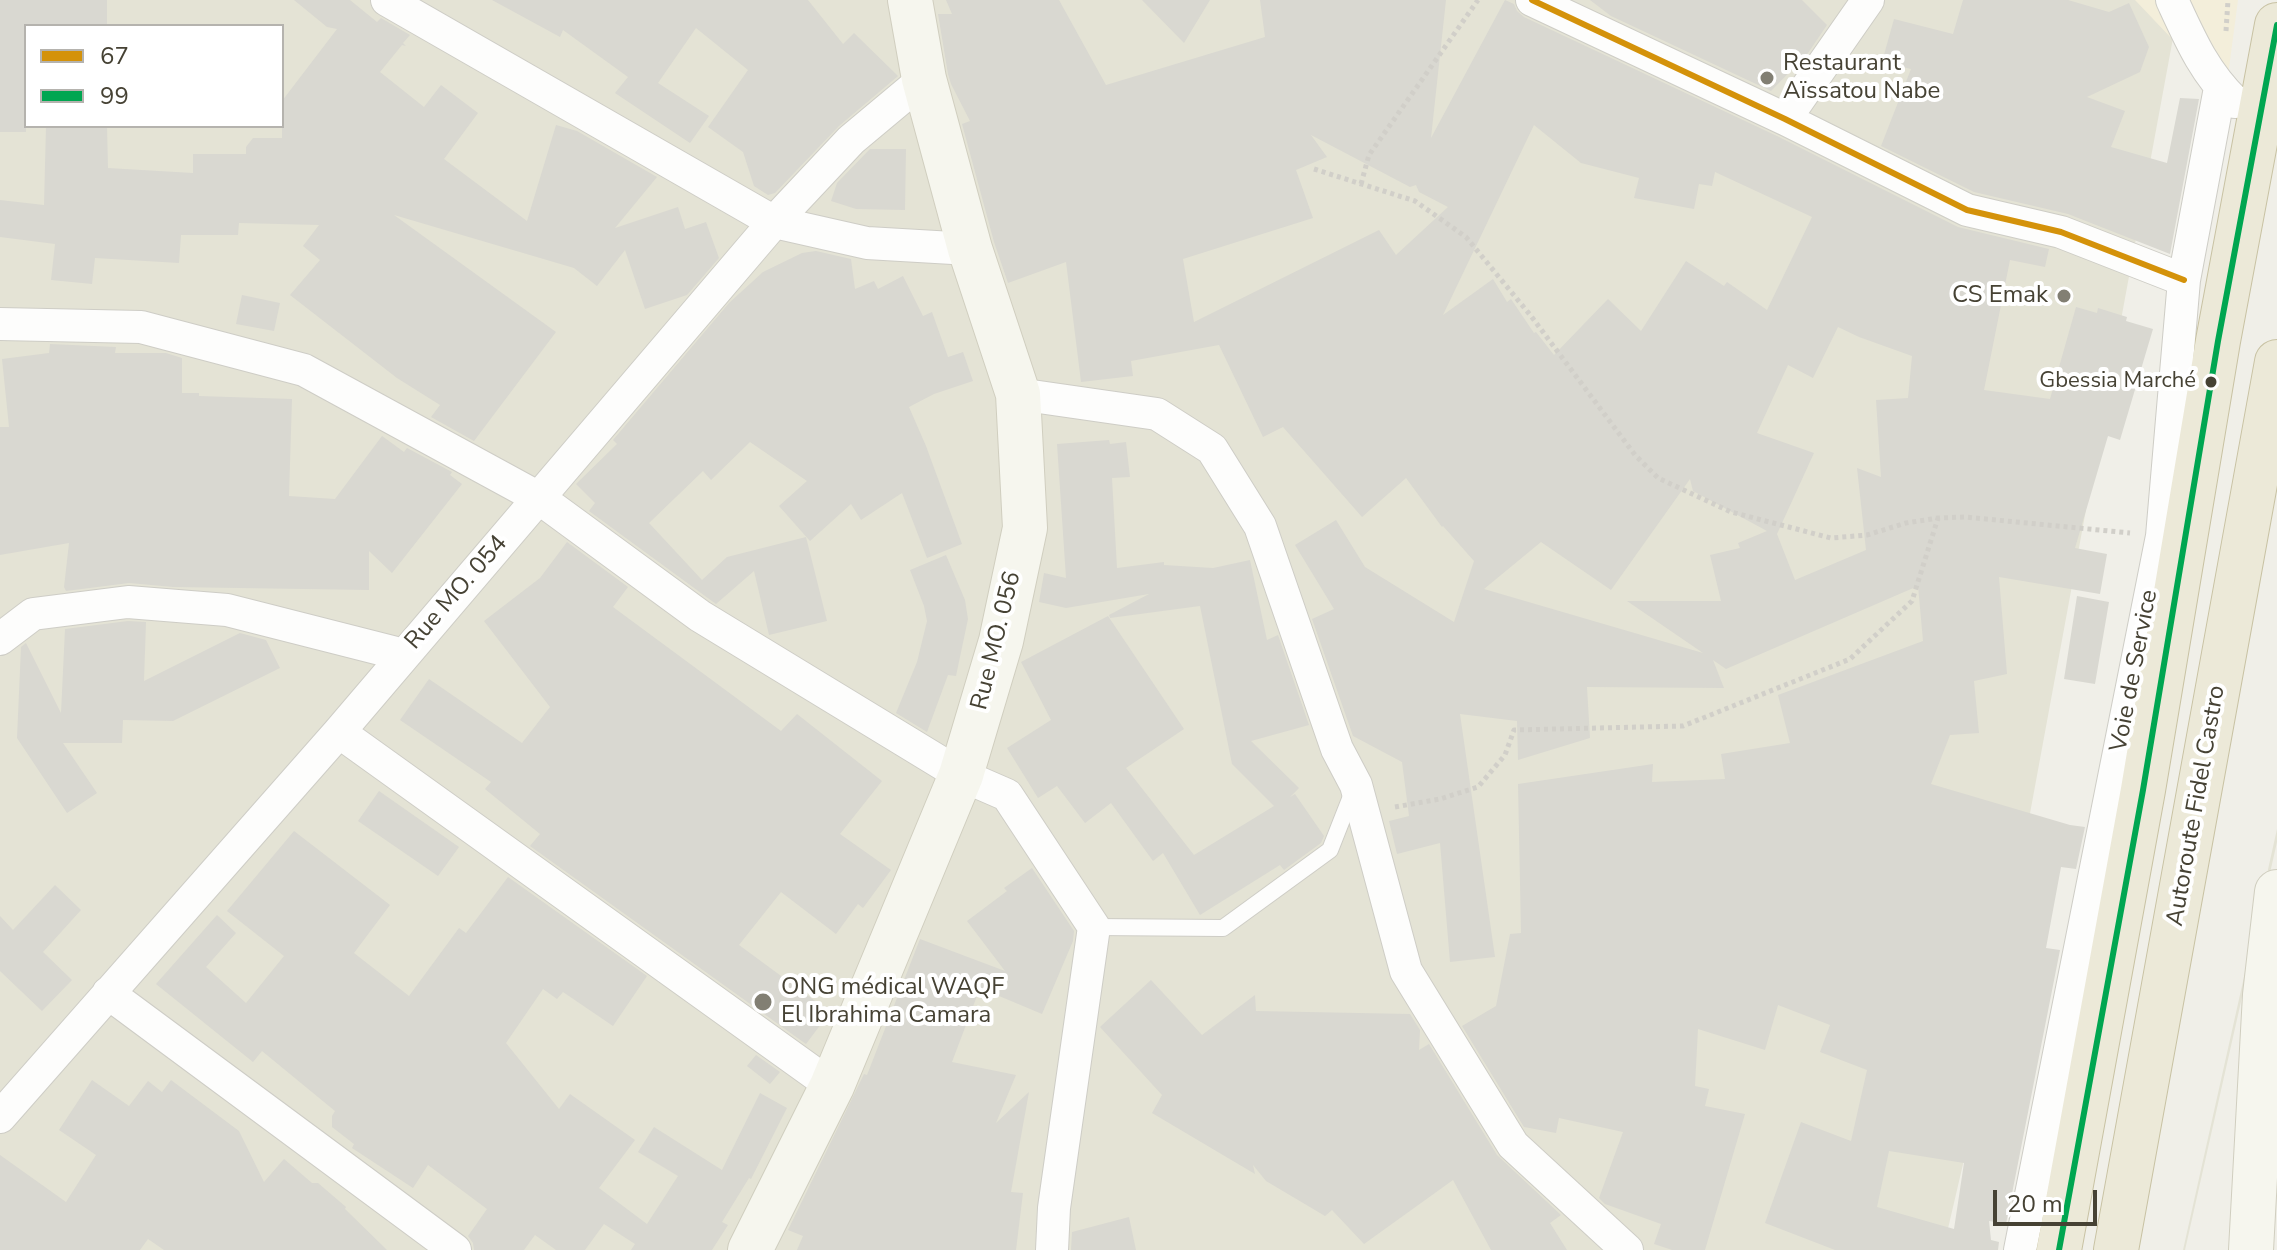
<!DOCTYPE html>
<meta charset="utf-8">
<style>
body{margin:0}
#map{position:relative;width:2277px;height:1250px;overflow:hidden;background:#f0efe8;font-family:"Nunito Sans",sans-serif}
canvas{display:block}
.legend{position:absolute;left:24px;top:24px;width:260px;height:104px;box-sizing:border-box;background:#fff;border:2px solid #b5b3ae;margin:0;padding:10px 14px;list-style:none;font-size:24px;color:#464234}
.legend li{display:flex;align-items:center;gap:16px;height:40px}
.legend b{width:40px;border:2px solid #b5b3ae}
.scale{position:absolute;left:1993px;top:1190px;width:104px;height:36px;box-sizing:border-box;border:4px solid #464234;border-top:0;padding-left:10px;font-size:24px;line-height:28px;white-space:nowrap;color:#464234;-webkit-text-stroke:6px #fff;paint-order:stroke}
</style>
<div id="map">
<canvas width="2277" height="1250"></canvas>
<ul class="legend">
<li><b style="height:10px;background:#d4920a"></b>67</li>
<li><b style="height:10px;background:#00a651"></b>99</li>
</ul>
<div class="scale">20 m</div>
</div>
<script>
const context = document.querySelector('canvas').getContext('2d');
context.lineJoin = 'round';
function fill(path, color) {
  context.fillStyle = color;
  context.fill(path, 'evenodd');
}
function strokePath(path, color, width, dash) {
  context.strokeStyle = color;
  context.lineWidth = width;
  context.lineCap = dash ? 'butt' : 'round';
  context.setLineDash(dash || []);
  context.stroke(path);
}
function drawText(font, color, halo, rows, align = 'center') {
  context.font = font + ' "Nunito Sans",sans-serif';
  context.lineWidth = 8;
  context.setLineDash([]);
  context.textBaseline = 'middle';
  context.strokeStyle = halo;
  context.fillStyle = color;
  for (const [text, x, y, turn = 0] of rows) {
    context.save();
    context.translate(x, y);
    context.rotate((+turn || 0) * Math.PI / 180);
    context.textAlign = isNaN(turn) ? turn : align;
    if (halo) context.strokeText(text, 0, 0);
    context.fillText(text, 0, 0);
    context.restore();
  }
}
fill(new Path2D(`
 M 0,0 L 2180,0 L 1974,1117 L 1943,1250 L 0,1250 ZM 26,26 L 282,26 L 282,126 L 26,126 Z
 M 2277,829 L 2277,842 L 2185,1250 L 2183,1250 Z`), '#e4e3d5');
fill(new Path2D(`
 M 2135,0 L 2238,0 L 2224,106 L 2173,40 Z`), '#f3eeda');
fill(new Path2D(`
 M 0,0 L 107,0 L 107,26 L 26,26 L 26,132 L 0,132 Z
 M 294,0 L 350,0 L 377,22 L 381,18 L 410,35 L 403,43 L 406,46 L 402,45 L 380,72 L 424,107 L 441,85 L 478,113 L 444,159 L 527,221 L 556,125 L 577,131 L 657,177 L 615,228 L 678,207 L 685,229 L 706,222 L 719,258 L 687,295 L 645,309 L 625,250 L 597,286 L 574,268 L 394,215 L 556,332 L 474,441 L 431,417 L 440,405 L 397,378 L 290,295 L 320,260 L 303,246 L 319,225 L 239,223 L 238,235 L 181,235 L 179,263 L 95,258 L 92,284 L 51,280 L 55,244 L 0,237 L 0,200 L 44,205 L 46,126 L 107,126 L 108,168 L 193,173 L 193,154 L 246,154 L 246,147 L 253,138 L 282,138 L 282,101 L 337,29 L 327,27 Z
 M 492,0 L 808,0 L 843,44 L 854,33 L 898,76 L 839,126 L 775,193 L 768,195 L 754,186 L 743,152 L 708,127 L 748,70 L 696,28 L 658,83 L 709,116 L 690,143 L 615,93 L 628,77 L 563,30 L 560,37 Z
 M 946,0 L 1059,0 L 1106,85 L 1265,37 L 1260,0 L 1446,0 L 1431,138 L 1505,0 L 1514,4 L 1517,11 L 1524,17 L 1777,136 L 1958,227 L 2049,249 L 2045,267 L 2010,260 L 1984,390 L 2050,399 L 2076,307 L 2097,313 L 2098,308 L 2127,317 L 2126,321 L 2153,329 L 2120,440 L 2108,436 L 2075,548 L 2107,554 L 2100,594 L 1999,577 L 2007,674 L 1974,681 L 1979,733 L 1950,735 L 1931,784 L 2070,825 L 2085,827 L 2076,869 L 2061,867 L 2046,948 L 2060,950 L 2006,1224 L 1989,1221 L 1991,1240 L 1999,1242 L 1998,1250 L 1835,1250 L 1765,1223 L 1801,1122 L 1851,1141 L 1867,1070 L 1820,1052 L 1830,1025 L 1778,1005 L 1765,1050 L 1698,1029 L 1695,1086 L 1709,1089 L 1705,1106 L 1745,1114 L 1705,1250 L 1672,1250 L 1654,1244 L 1661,1224 L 1605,1204 L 1599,1198 L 1623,1132 L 1559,1118 L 1556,1133 L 1524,1127 L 1462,1026 L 1496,1006 L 1510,934 L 1521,933 L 1518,784 L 1653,764 L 1652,782 L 1725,779 L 1721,754 L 1790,743 L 1778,695 L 1923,641 L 1918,586 L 1726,669 L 1713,660 L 1724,688 L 1587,687 L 1590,738 L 1518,760 L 1517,721 L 1460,714 L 1495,957 L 1450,962 L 1440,843 L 1397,854 L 1389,821 L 1409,816 L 1402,762 L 1353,736 L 1312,619 L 1334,609 L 1295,545 L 1336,520 L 1365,567 L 1454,622 L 1474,561 L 1443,526 L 1442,527 L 1406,478 L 1362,517 L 1283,427 L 1263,437 L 1219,345 L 1131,361 L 1133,376 L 1081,382 L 1066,262 L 1008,283 L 994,242 L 962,124 L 970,121 L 951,84 L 948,74 L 938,14 L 952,14 ZM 1534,125 L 1581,163 L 1639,178 L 1634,198 L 1694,209 L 1699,184 L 1712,186 L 1715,172 L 1812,217 L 1767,310 L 1727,282 L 1724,286 L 1686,261 L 1641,331 L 1608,299 L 1554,355 L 1536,332 L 1534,333 L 1511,299 L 1507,302 L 1493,279 L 1443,315 ZM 1311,135 L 1410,187 L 1416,185 L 1419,192 L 1448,207 L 1396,255 L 1379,230 L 1194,322 L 1183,259 L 1313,218 L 1296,170 L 1327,157 ZM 1838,327 L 1859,337 L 1912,356 L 1908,398 L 1876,400 L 1881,477 L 1857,468 L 1866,550 L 1795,580 L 1777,534 L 1814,453 L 1757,433 L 1788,365 L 1813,378 ZM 1690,479 L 1693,491 L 1767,531 L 1738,543 L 1740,548 L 1710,555 L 1721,601 L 1627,601 L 1703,653 L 1484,589 L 1541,542 L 1611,590 ZM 1889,1151 L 1964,1163 L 1954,1229 L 1877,1207 Z
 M 1142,0 L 1210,0 L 1184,43 Z
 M 1590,0 L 1802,0 L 1827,25 L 1808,53 L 1771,91 L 1611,16 Z
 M 1963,0 L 2068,0 L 2109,12 L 2129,3 L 2149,47 L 2140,72 L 2087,97 L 2125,111 L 2111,147 L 2167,163 L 2180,98 L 2199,99 L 2170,254 L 2068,214 L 1974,192 L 1881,146 L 1911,69 L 1882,62 L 1894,19 L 1953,34 Z
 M 870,149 L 906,149 L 905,210 L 856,209 L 831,201 L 837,183 Z
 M 816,251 L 851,259 L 855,289 L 874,281 L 878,289 L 903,276 L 923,316 L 932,312 L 948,357 L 963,352 L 973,381 L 934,394 L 909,407 L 926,446 L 962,544 L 927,558 L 902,493 L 861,520 L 851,504 L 810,541 L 779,506 L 807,481 L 750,442 L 711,480 L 703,471 L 649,523 L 702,580 L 727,557 L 806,537 L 827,621 L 769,635 L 754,571 L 716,604 L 589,511 L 595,503 L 576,484 L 617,444 L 613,440 L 729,303 L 763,272 L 802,253 Z
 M 242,295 L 280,303 L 274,331 L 236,324 Z
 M 50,344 L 116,347 L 115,353 L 166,353 L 182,358 L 182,393 L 199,393 L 199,396 L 292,399 L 289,496 L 335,499 L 382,436 L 404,452 L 407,448 L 452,472 L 450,475 L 462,484 L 392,573 L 369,551 L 369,590 L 173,587 L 129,583 L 66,591 L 64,587 L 69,543 L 0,555 L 0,427 L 9,427 L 2,359 L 49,353 Z
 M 1109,440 L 1110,444 L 1126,442 L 1130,477 L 1112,478 L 1117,568 L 1164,562 L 1164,565 L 1213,568 L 1250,560 L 1267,640 L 1278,635 L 1309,725 L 1251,741 L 1299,788 L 1290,797 L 1295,794 L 1324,836 L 1321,843 L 1284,870 L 1280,865 L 1200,915 L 1163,853 L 1153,861 L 1111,803 L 1085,823 L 1057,786 L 1038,798 L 1007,748 L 1051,720 L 1021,662 L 1108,616 L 1184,729 L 1126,768 L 1194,855 L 1274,806 L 1232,764 L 1200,606 L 1110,618 L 1109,615 L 1149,594 L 1066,608 L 1039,602 L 1044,573 L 1066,578 L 1057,444 Z
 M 567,542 L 628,587 L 613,607 L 781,731 L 797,714 L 882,781 L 840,834 L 891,870 L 863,908 L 858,904 L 836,934 L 781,892 L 739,945 L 830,1012 L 806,1044 L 530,846 L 540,834 L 485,789 L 491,782 L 400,720 L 429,679 L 522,743 L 550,707 L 484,621 L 540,578 Z
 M 946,555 L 965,600 L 968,619 L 956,676 L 948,675 L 927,732 L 896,713 L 917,662 L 927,621 L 924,606 L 910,570 Z
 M 2077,596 L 2109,602 L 2095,684 L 2064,679 Z
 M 128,621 L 146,622 L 144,681 L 240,633 L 266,640 L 280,668 L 173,721 L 123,720 L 122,743 L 63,743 L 97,793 L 67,813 L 17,738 L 21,647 L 26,643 L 61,713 L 65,629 Z
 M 379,791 L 459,847 L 438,876 L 358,821 Z
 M 294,831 L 390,905 L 354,953 L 409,996 L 459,928 L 466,933 L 508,877 L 647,976 L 613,1026 L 563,992 L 557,999 L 543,989 L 506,1043 L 559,1109 L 570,1094 L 635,1140 L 599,1188 L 647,1224 L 678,1176 L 638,1152 L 654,1127 L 722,1170 L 760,1093 L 787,1108 L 751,1179 L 749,1178 L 722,1222 L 728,1225 L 712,1250 L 631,1250 L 635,1244 L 604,1224 L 585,1250 L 556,1250 L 535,1235 L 524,1250 L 474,1250 L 473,1243 L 468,1236 L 487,1209 L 428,1165 L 413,1188 L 352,1148 L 354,1144 L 332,1127 L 332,1116 L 335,1111 L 262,1051 L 253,1062 L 156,984 L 217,915 L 236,933 L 206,967 L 246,1003 L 284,956 L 227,911 Z
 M 1032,868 L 1074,931 L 1073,941 L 1042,1014 L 980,988 L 952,1062 L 1016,1075 L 996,1123 L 1029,1092 L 1011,1192 L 1023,1193 L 1016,1250 L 797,1250 L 803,1236 L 788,1230 L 864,1074 L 867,1075 L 920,939 L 1005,971 L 967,921 L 1007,891 L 1004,888 Z
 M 55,885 L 81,910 L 43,952 L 72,980 L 42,1011 L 0,971 L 0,916 L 13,930 Z
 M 1151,980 L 1202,1035 L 1255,995 L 1256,1011 L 1410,1014 L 1420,1030 L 1419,1050 L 1429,1044 L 1497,1155 L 1561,1215 L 1550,1223 L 1567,1250 L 1491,1250 L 1453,1180 L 1364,1244 L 1332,1210 L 1325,1216 L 1266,1181 L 1253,1165 L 1255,1174 L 1152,1113 L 1162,1095 L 1100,1027 Z
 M 756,1055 L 780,1072 L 770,1084 L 747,1066 Z
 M 92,1080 L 129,1106 L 148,1081 L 162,1092 L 171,1080 L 239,1131 L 264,1182 L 284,1159 L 312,1183 L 318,1183 L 346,1207 L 345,1209 L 387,1250 L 164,1250 L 148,1239 L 140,1250 L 0,1250 L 0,1155 L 66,1202 L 96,1155 L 59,1130 Z
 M 1129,1217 L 1136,1250 L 1071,1250 L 1072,1232 Z`), '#d9d8d1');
const lane = new Path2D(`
 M 1094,927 L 1223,928 L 1330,850 L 1354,789`);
const street = new Path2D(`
 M 387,0 L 774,222 L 867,243 L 970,249
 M 1532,0 L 1785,119 L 1967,210 L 2061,232 L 2184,280
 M 2172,0 C 2190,39 2204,72 2235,102
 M 1785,119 L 1868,0
 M 0,324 L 141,327 L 304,370 L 539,498 L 700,616 L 961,775 L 1007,795 L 1094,927 L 1054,1208 L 1052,1250
 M 1018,394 L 1157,414 L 1212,449 L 1260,526 L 1337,749 L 1356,785 L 1406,971 L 1513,1145 L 1627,1250
 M 0,639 L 33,614 L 128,602 L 227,610 L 404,655
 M 339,732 L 832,1086
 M 108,993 L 455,1250
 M 0,1117 L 339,732 L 774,222 L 851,140 L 924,79
 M 2020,1250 L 2162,536 L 2184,280 L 2220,88`);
const secondary = new Path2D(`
 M 750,1250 L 832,1086 L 961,775 L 1001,641 L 1025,528 L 1018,394 L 970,249 L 924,79 L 910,0
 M 2251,1250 L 2265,995 L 2277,892`);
const highway = new Path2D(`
 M 2059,1250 L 2143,790 L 2218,341 L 2277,25
 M 2116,1250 L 2277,362`);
strokePath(lane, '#cecdc6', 18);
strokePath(street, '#cecdc6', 34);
strokePath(secondary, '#d0cebf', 46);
strokePath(highway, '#c8c2a3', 46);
strokePath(new Path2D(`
 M 2226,31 L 2228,0
 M 1314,169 L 1415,201 L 1466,237 L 1531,316 L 1635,455 L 1658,478 L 1731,512 L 1831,538 L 1867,535 L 1906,523 L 1938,518 L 1965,517 L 2130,533
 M 1361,184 L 1369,155 L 1478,0
 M 1395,807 L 1440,799 L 1478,787 L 1505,755 L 1514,730 L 1683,726 L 1850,659 L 1912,601 L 1938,518`), '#d1cfc9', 5, [4, 4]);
strokePath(lane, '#fdfdfc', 16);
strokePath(street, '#fdfdfc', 32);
strokePath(secondary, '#f6f6ee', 44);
strokePath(highway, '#ece9d8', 44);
strokePath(new Path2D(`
 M 1532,0 L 1785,119 L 1967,210 L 2061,232 L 2184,280`), '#d4920a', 6);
strokePath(new Path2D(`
 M 2059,1250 L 2143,790 L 2218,341 L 2277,25`), '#00a651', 6);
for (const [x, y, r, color] of [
 [1767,78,8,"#827f73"],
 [2064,296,8,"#827f73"],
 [2211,382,7,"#464234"],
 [763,1002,10,"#827f73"]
]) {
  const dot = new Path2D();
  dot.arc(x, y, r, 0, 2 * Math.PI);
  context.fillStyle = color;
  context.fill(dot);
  strokePath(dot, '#fff', 3);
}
drawText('22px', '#464234', '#fff', [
 ["Gbessia Marché",2196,382]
], 'right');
drawText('24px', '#464234', '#fff', [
 ["Restaurant",1783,64],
 ["Aïssatou Nabe",1783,92],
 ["CS Emak",2048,296,"right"],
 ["ONG médical WAQF",781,988],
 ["El Ibrahima Camara",781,1016]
], 'left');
drawText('24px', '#464234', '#fff', [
 ["Rue MO. 054",457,593,-49],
 ["Rue MO. 056",997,641,-76],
 ["Voie de Service",2135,671,-79],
 ["Autoroute Fidel Castro",2197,806,-80]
]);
</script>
